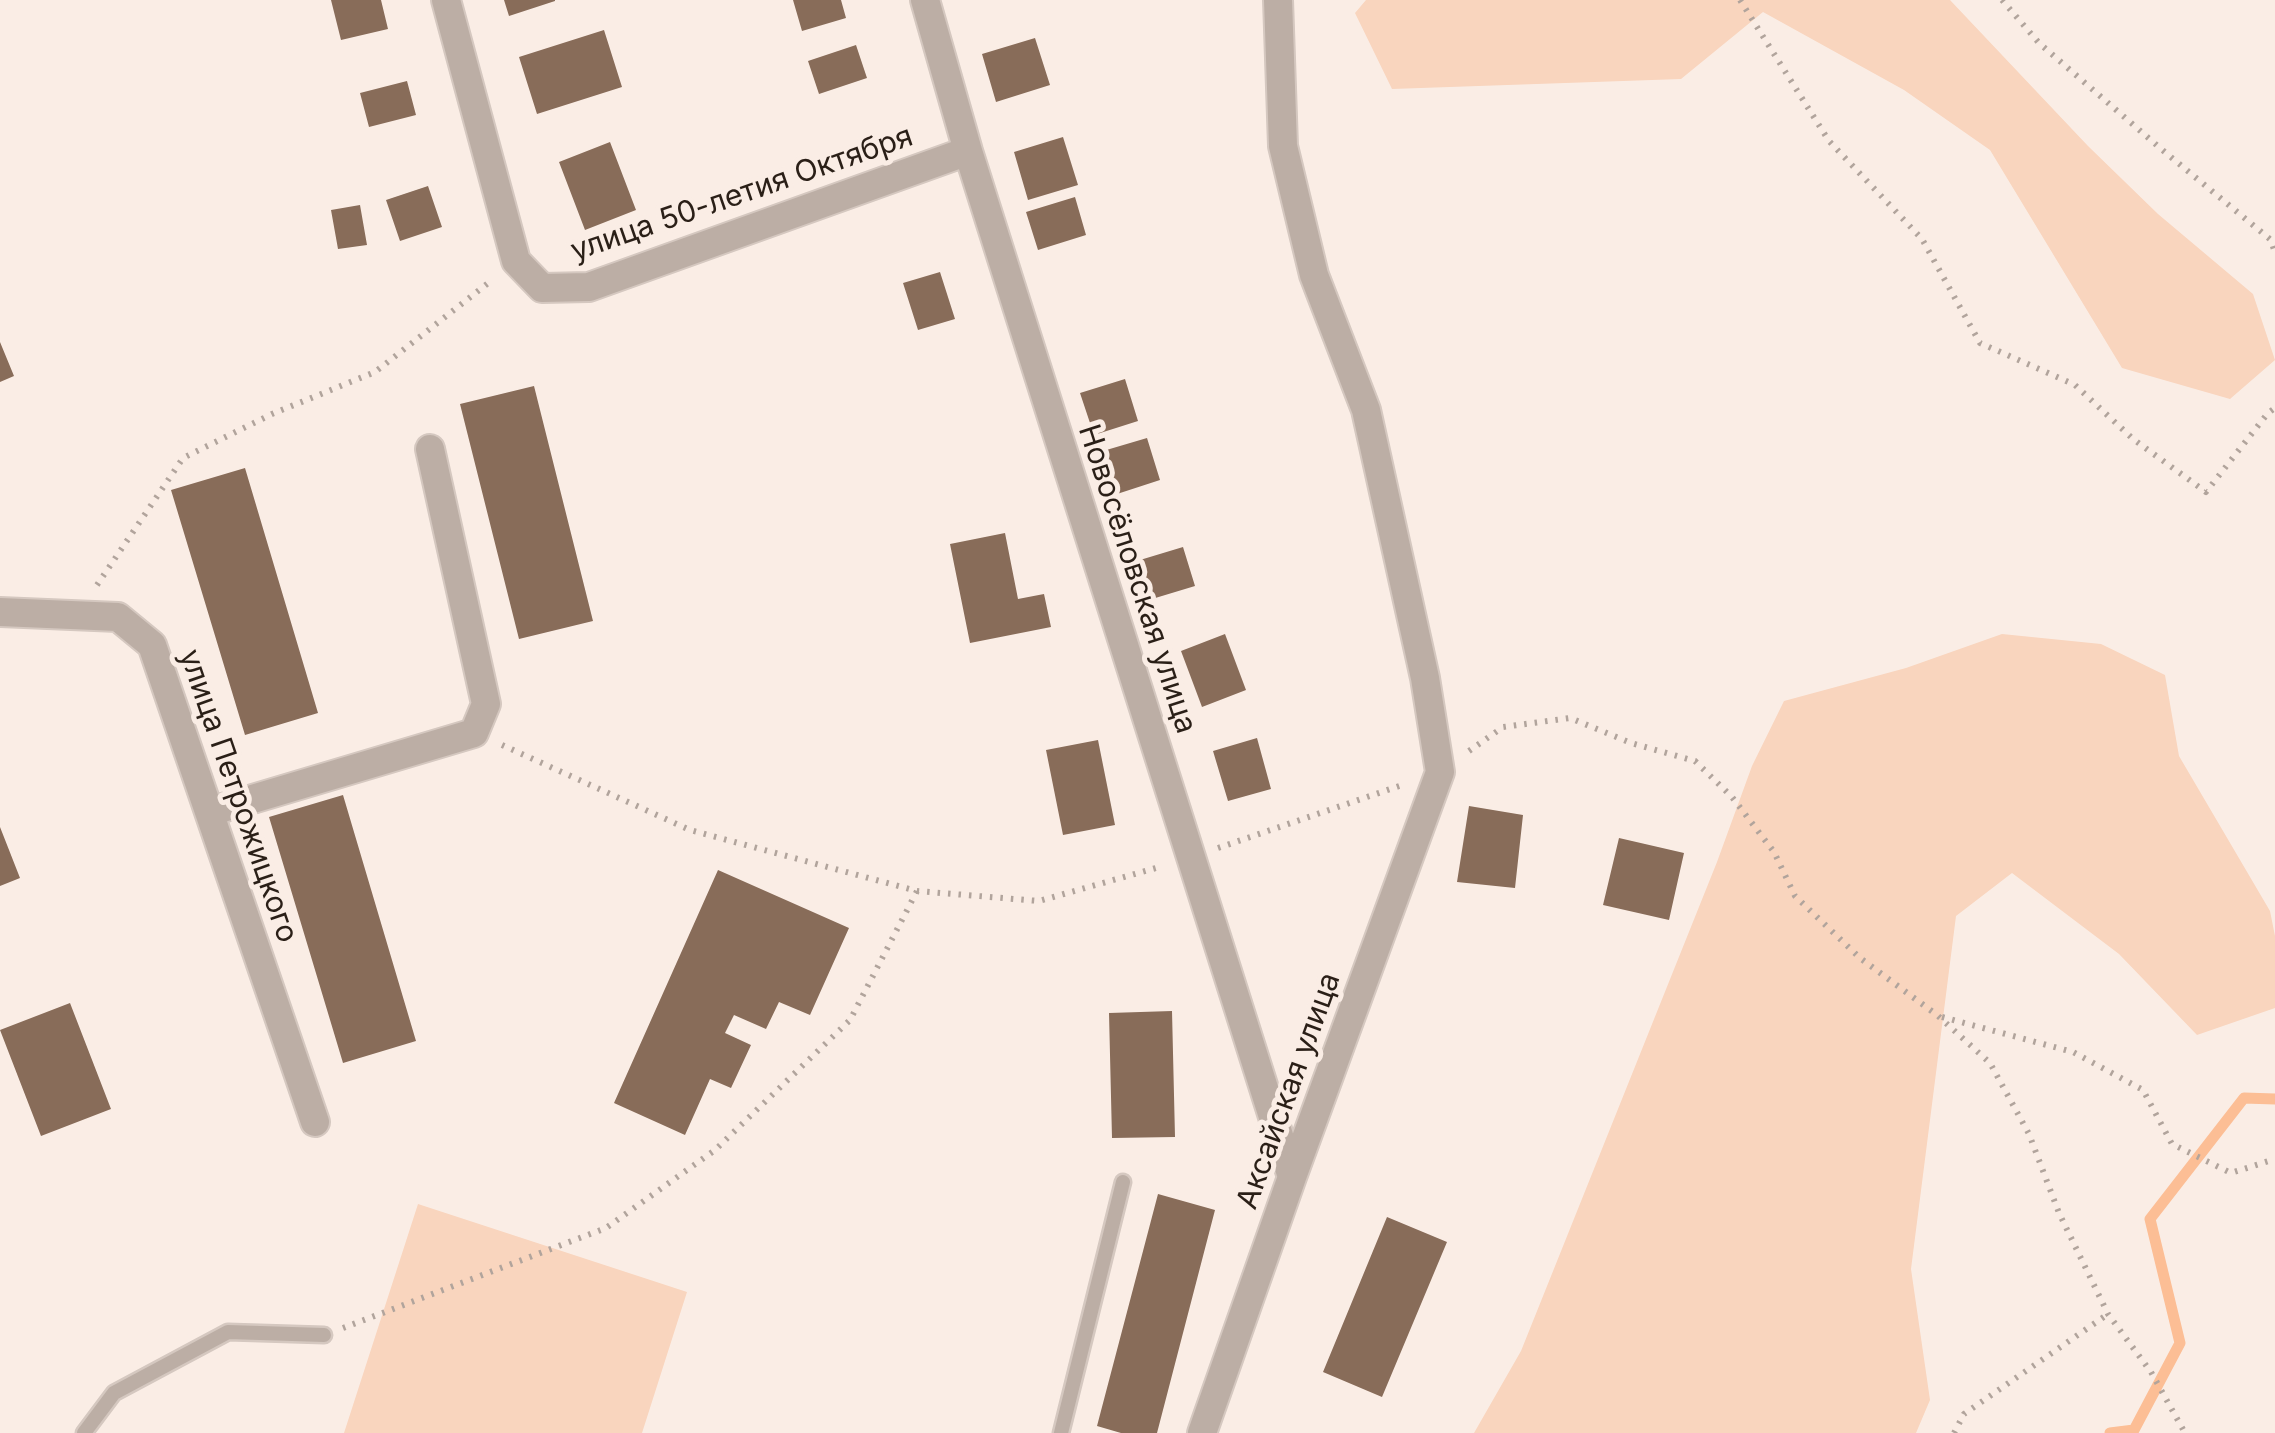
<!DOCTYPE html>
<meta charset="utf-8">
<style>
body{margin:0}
canvas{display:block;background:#faede5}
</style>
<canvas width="2275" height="1433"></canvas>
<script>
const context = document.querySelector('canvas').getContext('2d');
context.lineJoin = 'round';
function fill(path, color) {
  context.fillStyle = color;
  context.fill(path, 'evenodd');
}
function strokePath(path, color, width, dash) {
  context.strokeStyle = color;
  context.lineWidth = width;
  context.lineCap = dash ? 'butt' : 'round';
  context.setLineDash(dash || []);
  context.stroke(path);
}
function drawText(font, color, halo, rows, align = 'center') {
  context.font = font + ' Inter,sans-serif';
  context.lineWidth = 10;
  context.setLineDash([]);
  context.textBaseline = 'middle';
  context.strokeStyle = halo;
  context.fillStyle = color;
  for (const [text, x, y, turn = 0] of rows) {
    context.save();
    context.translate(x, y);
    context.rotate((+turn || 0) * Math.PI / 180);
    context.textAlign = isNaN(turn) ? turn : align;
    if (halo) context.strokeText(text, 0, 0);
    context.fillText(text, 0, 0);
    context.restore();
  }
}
fill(new Path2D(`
 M 1366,0 L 1950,0 L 2088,146 L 2158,214 L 2253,294 L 2275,360 L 2230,399 L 2122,368 L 1990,150 L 1904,90 L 1763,12 L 1681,79 L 1392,89 L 1355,13 Z
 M 2002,634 L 2101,644 L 2165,675 L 2179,756 L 2270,911 L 2275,936 L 2275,1008 L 2197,1035 L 2119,954 L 2012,873 L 1956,916 L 1911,1269 L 1930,1400 L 1916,1433 L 1474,1433 L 1521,1351 L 1717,862 L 1752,766 L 1784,701 L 1906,668 Z
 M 418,1204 L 687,1292 L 642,1433 L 344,1433 Z`), '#f9d5be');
strokePath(new Path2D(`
 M 2110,1433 L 2134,1430 L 2180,1343 L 2150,1219 L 2244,1098 L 2275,1099`), '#fcbe95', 11);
fill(new Path2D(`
 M 331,0 L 381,0 L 388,29 L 341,40 Z
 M 504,0 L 555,0 L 555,1 L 509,16 Z
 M 793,0 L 841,0 L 846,18 L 802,31 Z
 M 604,30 L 622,87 L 537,114 L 519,57 Z
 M 1035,38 L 1050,85 L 996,102 L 982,54 Z
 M 856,45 L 867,78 L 819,94 L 808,61 Z
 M 407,81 L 416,115 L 369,127 L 360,93 Z
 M 1063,137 L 1078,185 L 1028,200 L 1014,152 Z
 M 610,142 L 636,210 L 585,230 L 559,162 Z
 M 428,186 L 442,227 L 400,241 L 386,200 Z
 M 1075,197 L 1086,235 L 1038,250 L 1026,212 Z
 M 360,205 L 367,245 L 338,249 L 331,210 Z
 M 940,272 L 955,319 L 918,330 L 903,283 Z
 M 0,342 L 14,376 L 0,382 Z
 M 1125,379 L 1138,421 L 1094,435 L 1080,393 Z
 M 534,386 L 593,621 L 519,639 L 460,404 Z
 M 1147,438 L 1160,480 L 1117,494 L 1103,451 Z
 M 245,468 L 318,713 L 245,735 L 171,490 Z
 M 1005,533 L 1018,599 L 1044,594 L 1051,627 L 970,643 L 950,544 Z
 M 1183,547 L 1195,586 L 1152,599 L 1140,560 Z
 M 1225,634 L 1246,690 L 1202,707 L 1181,651 Z
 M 1257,738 L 1271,789 L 1228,801 L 1213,751 Z
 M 1098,740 L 1115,825 L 1063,835 L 1046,750 Z
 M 343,795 L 416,1041 L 343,1063 L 269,817 Z
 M 1469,806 L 1523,815 L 1515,888 L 1457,882 Z
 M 0,827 L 20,878 L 0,886 Z
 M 1619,838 L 1684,853 L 1669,920 L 1603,905 Z
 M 718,870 L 849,928 L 810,1015 L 779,1002 L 766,1029 L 734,1015 L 725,1033 L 751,1045 L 731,1088 L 710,1079 L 685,1135 L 614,1103 Z
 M 70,1003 L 111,1109 L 41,1136 L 0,1030 Z
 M 1172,1011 L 1175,1137 L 1112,1138 L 1109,1013 Z
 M 1158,1194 L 1215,1210 L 1157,1433 L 1121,1433 L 1097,1426 Z
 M 1387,1217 L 1447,1242 L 1382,1397 L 1323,1372 Z`), '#886c59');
const service = new Path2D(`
 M 84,1433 L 114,1393 L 228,1332 L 324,1335
 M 1061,1433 L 1123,1182`);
const minor = new Path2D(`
 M 446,0 L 516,261 L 542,288 L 589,287 L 968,151
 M 925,0 L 968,151 L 1292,1177
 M 0,612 L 118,617 L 152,645 L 315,1122
 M 209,812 L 474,733 L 486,704 L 430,449
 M 1202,1433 L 1292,1177 L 1440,772 L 1425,678 L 1366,410 L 1314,275 L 1283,146 L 1278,0`);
strokePath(service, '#d5c8c0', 19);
strokePath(minor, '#d5c8c0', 32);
strokePath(new Path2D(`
 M 1740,0 L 1829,141 L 1922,239 L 1980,343 L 2075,385 L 2133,439 L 2206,492 L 2268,413 L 2275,408
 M 2002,0 L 2039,43 L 2160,148 L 2271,240 L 2275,253
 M 97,585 L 183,458 L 272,414 L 375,372 L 492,280
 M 502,745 L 690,830 L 917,891 L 1039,901 L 1163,866
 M 1469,751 L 1503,727 L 1570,718 L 1631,743 L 1695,761 L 1732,797 L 1774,852 L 1795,896 L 1860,958 L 1937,1015 L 1990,1063 L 2029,1134 L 2059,1213 L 2108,1314 L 2151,1372 L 2185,1433
 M 1218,848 L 1405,784
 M 1942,1017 L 2073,1052 L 2143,1090 L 2172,1144 L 2231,1173 L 2275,1159
 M 343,1328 L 606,1228 L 715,1150 L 850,1020 L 917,891
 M 1954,1433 L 1964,1414 L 2108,1314`), '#b1a49c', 6, [2.5, 8]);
strokePath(service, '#bcaea5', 14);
strokePath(minor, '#bcaea5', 28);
drawText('30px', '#2a1f17', '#faede5', [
 ["улица 50-летия Октября",742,194,-19],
 ["Новосёловская улица",1137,579,72],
 ["улица Петрожицкого",238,796,71],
 ["Аксайская улица",1289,1091,-70]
]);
</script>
